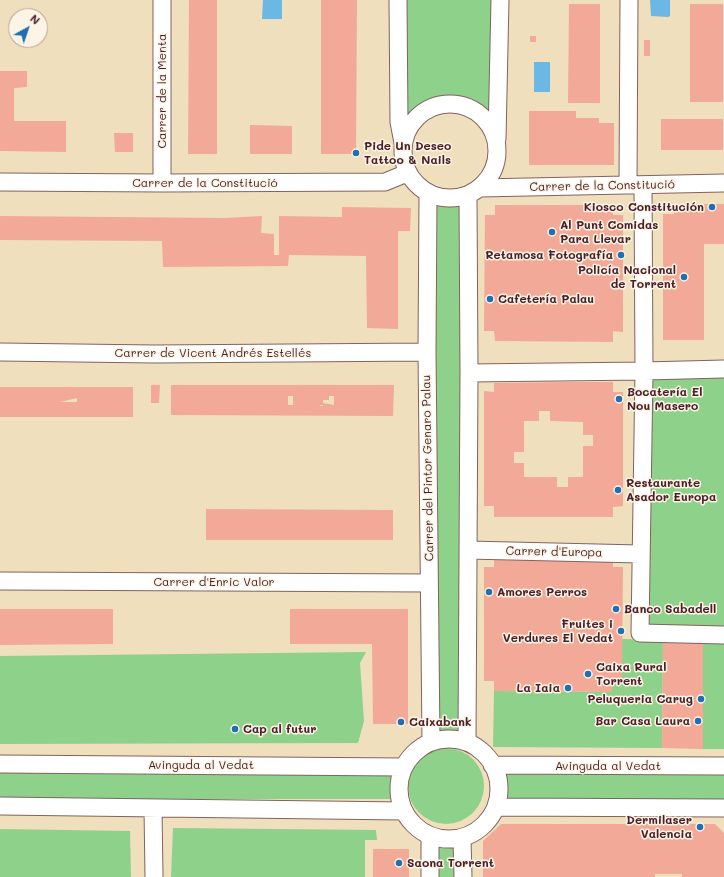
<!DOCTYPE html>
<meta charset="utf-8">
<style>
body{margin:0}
#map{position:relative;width:724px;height:877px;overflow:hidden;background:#efdfbd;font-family:Mali,sans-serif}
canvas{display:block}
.north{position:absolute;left:8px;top:8px;width:40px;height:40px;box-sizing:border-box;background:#fcf5e5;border:1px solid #b59f9b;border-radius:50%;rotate:40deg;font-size:11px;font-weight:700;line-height:16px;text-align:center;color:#4a1f2b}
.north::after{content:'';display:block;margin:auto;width:14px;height:18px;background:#1f6fb2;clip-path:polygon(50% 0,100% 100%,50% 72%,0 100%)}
</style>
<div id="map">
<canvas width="724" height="877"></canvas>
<div class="north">N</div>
</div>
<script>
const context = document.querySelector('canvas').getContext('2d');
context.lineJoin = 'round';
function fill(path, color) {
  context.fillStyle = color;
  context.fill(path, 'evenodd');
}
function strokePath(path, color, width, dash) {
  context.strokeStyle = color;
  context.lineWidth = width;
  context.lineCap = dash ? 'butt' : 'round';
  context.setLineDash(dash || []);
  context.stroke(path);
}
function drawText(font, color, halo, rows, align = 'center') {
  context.font = font + ' Mali,sans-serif';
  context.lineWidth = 3;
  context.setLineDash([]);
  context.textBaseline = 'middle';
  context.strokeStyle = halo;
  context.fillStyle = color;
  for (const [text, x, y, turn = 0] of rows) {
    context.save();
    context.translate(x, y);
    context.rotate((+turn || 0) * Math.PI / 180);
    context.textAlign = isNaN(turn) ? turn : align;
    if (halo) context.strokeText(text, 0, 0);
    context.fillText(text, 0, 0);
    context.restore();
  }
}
fill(new Path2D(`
 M 403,0 L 491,0 L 492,121 C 472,98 439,87 413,109 C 409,112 406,116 402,120 Z
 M 428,194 C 442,199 453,200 468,196 L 467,742 L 450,738 L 431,741 Z
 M 648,374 L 724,374 L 724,630 L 646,629 Z
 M 622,639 L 663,640 L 662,748 L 493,747 L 494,691 L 612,692 L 612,681 L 622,681 Z
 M 703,640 L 724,640 L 724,749 L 703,749 Z
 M 366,652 L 360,663 L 364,721 L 358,743 L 0,744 L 0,656 Z
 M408 786a38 38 0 1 1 76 0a38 38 0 1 1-76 0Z
 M 0,771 L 392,774 L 391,786 L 392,799 L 0,799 Z
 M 503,773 L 724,773 L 724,799 L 502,799 C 500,795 501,782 500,776 Z
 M 173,828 L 376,830 L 377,840 L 365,840 L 365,877 L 171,877 Z
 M 0,829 L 130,831 L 131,877 L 0,877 Z
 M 430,836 L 448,840 L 462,838 L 463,877 L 430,877 Z`), '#8dd18a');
fill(new Path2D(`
 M 263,0 L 282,0 L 282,19 L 262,19 Z
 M 650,0 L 670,0 L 670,16 L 668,17 L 651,16 Z
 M 534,62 L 550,62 L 550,92 L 534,92 Z`), '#6bb8e5');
fill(new Path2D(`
 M 189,0 L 217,0 L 217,154 L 188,154 Z
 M 321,0 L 357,0 L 356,154 L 321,154 Z
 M 569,4 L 600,4 L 600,103 L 568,103 Z
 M 690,4 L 723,4 L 723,102 L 690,102 Z
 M 530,36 L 536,36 L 536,42 L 530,42 Z
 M 644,40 L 650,40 L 650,56 L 644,56 Z
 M 0,71 L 27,71 L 27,87 L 14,88 L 14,121 L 66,121 L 66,152 L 0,151 Z
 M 529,111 L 576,111 L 576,118 L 599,118 L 599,123 L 614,123 L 614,165 L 529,165 Z
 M 661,119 L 723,119 L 723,150 L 661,150 Z
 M 250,125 L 292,126 L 292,154 L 250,154 Z
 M 114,133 L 133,133 L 133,152 L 115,152 Z
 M 674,204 L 724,204 L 724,244 L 704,244 L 704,340 L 663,340 L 663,214 L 674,214 Z
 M 495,205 L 613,205 L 613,215 L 623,215 L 623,332 L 613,331 L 613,342 L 495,341 L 494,331 L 484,331 L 485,215 L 495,215 Z
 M 342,207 L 411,208 L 410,231 L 398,231 L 398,329 L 367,328 L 366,256 L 289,255 L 288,266 L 163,267 L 162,241 L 0,240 L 0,216 L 225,218 L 262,216 L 261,233 L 274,234 L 274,255 L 279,255 L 279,216 L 342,217 Z
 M 563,382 L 613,382 L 613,392 L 623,392 L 623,506 L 613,507 L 613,517 L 494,517 L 494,506 L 484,506 L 484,391 L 494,392 L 494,383 ZM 539,411 L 550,411 L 550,421 L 583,422 L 583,435 L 593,435 L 593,446 L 583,446 L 583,477 L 568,477 L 568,487 L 557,487 L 557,477 L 524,477 L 524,463 L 514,463 L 514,452 L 524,452 L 524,421 L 539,421 Z
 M 151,385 L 160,385 L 159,403 L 151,403 Z
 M 171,385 L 394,385 L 393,416 L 171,415 ZM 288,396 L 293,396 L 293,405 L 288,405 ZM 329,396 L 334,396 L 334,405 L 323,403 L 323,406 L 320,406 L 320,405 L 323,405 L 323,400 L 329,400 Z
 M 0,387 L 133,387 L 133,417 L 0,417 ZM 77,398 L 77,402 L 60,402 Z
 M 206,509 L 393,510 L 393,540 L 206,540 Z
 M 494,556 L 613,557 L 613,567 L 623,567 L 622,681 L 612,681 L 612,692 L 494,691 L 494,681 L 484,681 L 484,567 L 494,567 Z
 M 0,609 L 113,609 L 113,644 L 0,645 Z
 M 290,609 L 408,609 L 408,724 L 373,724 L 372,644 L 290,644 Z
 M 663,640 L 703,640 L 703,749 L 662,748 Z
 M 501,824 L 715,824 L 724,833 L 724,877 L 682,877 L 682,874 L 655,874 L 655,877 L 483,877 L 483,841 Z
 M 373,849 L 409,849 L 409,877 L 373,877 Z`), '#f3a997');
const minor = new Path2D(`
 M 162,0 L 162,183
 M 398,0 L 399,122 L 403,143
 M403 151a47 47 0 1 1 94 0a47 47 0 1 1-94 0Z
 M 497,139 L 500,0
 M 0,182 L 162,183 L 385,182 L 407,173
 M 628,185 L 629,0
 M 480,188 L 724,183
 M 428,194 L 427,352 L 431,741
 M 0,352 L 154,354 L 427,352
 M 724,369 L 644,371 L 640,633 L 724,635
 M 469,373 L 644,371 L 643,186
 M 468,550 L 640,554
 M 0,581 L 429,583
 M399 789a50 50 0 1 1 100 0a50 50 0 1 1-100 0Z
 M 467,742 L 469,373 L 468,196
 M 0,764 L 403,767
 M 492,765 L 724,766
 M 0,806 L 403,811
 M 496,807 L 724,808
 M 153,808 L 154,877
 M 430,836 L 430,877
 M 462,838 L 463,877`);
strokePath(minor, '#84625e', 19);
strokePath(minor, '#fff', 17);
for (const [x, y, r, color] of [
 [356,153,4,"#1f6fb2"],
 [712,207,4,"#1f6fb2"],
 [552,232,4,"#1f6fb2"],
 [621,255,4,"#1f6fb2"],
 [684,277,4,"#1f6fb2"],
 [490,299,4,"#1f6fb2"],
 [619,399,4,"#1f6fb2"],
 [618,490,4,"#1f6fb2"],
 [489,592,4,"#1f6fb2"],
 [616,609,4,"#1f6fb2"],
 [621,631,4,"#1f6fb2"],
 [588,674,4,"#1f6fb2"],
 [568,688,4,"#1f6fb2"],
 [701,699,4,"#1f6fb2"],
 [698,721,4,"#1f6fb2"],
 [401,722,4,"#1f6fb2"],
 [235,729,4,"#1f6fb2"],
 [700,827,4,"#1f6fb2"],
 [399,863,4,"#1f6fb2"]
]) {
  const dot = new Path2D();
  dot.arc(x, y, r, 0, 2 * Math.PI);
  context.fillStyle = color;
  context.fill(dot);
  strokePath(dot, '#fcf5e5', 1.5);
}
drawText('12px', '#4a1f2b', '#fcf5e5', [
 ["Carrer de la Menta",162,91,-90],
 ["Carrer de la Constitució",205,183],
 ["Carrer de la Constitució",602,186,-1],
 ["Carrer de Vicent Andrés Estellés",213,353],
 ["Carrer del Pintor Genaro Palau",428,468,-91],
 ["Carrer d'Europa",554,552,1],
 ["Carrer d'Enric Valor",214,582],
 ["Avinguda al Vedat",201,765],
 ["Avinguda al Vedat",608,766]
]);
drawText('bold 12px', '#4a1f2b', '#fcf5e5', [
 ["Pide Un Deseo",364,146],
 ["Tattoo & Nails",364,160],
 ["Kiosco Constitución",704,207,"right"],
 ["Al Punt Comidas",560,225],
 ["Para Llevar",560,239],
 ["Retamosa Fotografía",613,255,"right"],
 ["Policía Nacional",676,270,"right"],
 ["de Torrent",676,284,"right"],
 ["Cafetería Palau",498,299],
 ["Bocatería El",627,392],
 ["Nou Masero",627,406],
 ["Restaurante",626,483],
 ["Asador Europa",626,497],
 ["Amores Perros",497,592],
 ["Banco Sabadell",624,609],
 ["Fruites i",613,624,"right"],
 ["Verdures El Vedat",613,638,"right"],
 ["Caixa Rural",596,667],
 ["Torrent",596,681],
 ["La Iaia",560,688,"right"],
 ["Peluqueria Carug",693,699,"right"],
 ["Bar Casa Laura",690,721,"right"],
 ["Caixabank",409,722],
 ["Cap al futur",243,729],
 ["Dermilaser",692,820,"right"],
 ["Valencia",692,834,"right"],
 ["Saona Torrent",407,863]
], 'left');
</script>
